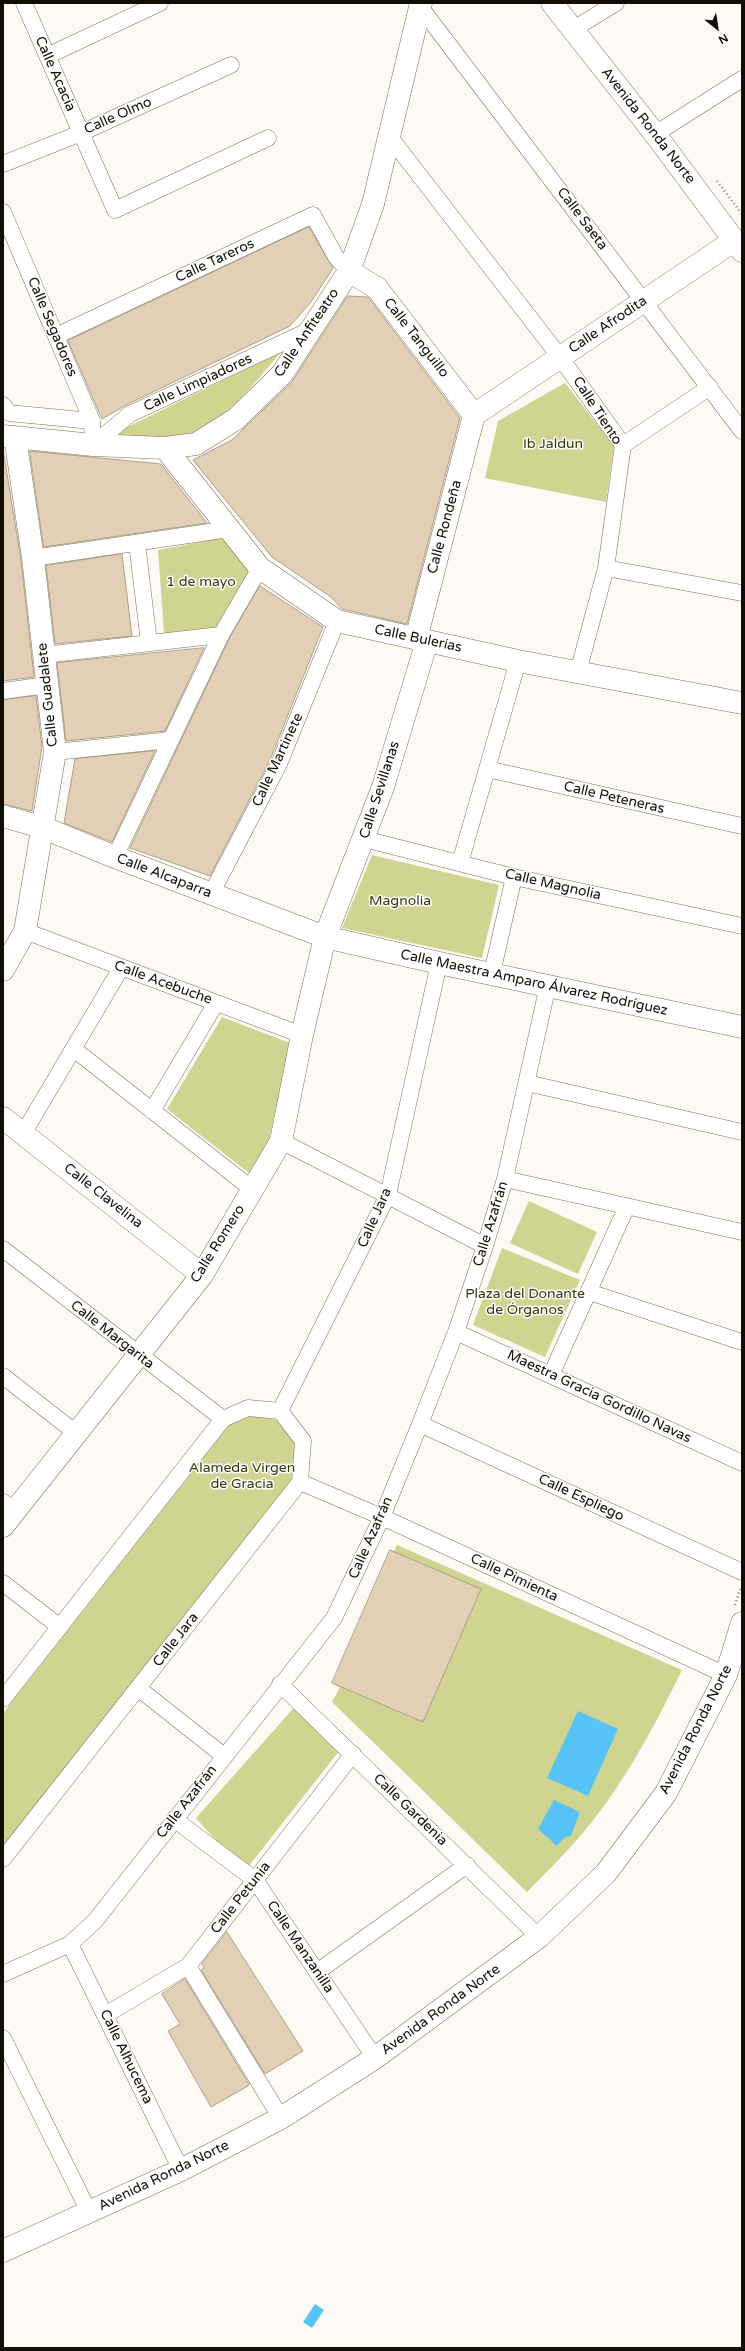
<!DOCTYPE html>
<meta charset="utf-8">
<style>
body{margin:0}
#map{position:relative;width:745px;height:2351px;overflow:hidden;background:#fdf9f4;font-family:"Varela Round",sans-serif}
canvas{display:block}
.frame{position:absolute;inset:0;border:4px solid #120d05;pointer-events:none}
.north{position:absolute;left:697px;top:8px;width:40px;height:40px;-webkit-text-stroke:3px #fff;paint-order:stroke;rotate:150deg;font-size:11px;font-weight:700;line-height:16px;text-align:center;color:#120d05}
.north::after{content:'';display:block;margin:auto;width:14px;height:18px;background:#120d05;clip-path:polygon(50% 0,100% 100%,50% 72%,0 100%)}
</style>
<div id="map">
<canvas width="745" height="2351"></canvas>
<div class="frame"></div>
<div class="north">N</div>
</div>
<script>
const context = document.querySelector('canvas').getContext('2d');
context.lineJoin = 'round';
function fill(path, color) {
  context.fillStyle = color;
  context.fill(path, 'evenodd');
}
function strokePath(path, color, width, dash) {
  context.strokeStyle = color;
  context.lineWidth = width;
  context.lineCap = dash ? 'butt' : 'round';
  context.setLineDash(dash || []);
  context.stroke(path);
}
function drawText(font, color, halo, rows, align = 'center') {
  context.font = font + ' "Varela Round",sans-serif';
  context.lineWidth = 3;
  context.setLineDash([]);
  context.textBaseline = 'middle';
  context.strokeStyle = halo;
  context.fillStyle = color;
  for (const [text, x, y, turn = 0] of rows) {
    context.save();
    context.translate(x, y);
    context.rotate((+turn || 0) * Math.PI / 180);
    context.textAlign = isNaN(turn) ? turn : align;
    if (halo) context.strokeText(text, 0, 0);
    context.fillText(text, 0, 0);
    context.restore();
  }
}
fill(new Path2D(`
 M 281,352 C 257,381 215,434 176,439 C 155,441 131,436 111,435 Z
 M 565,383 L 614,446 L 606,502 L 485,478 L 498,421 Z
 M 231,536 L 257,564 L 220,631 L 164,633 L 158,550 Z
 M 372,855 L 499,885 L 482,958 L 342,928 Z
 M 222,1017 L 290,1043 L 269,1140 L 249,1173 L 167,1109 Z
 M 529,1201 L 597,1232 L 578,1274 L 510,1243 Z
 M 502,1248 L 580,1280 L 545,1357 L 473,1325 Z
 M 250,1414 L 276,1420 L 297,1444 L 292,1480 L 3,1848 L 3,1713 L 229,1425 Z
 M 397,1545 L 682,1670 C 653,1730 620,1791 576,1841 C 560,1859 543,1875 527,1892 L 332,1702 L 340,1687 L 332,1683 Z
 M 299,1702 L 344,1745 L 244,1872 L 196,1818 Z`), '#d0d491');
fill(new Path2D(`
 M 578,1711 L 618,1729 L 588,1796 L 547,1778 Z
 M 554,1800 L 580,1812 L 571,1836 L 565,1837 L 557,1846 L 538,1829 Z
 M 315,2304 L 324,2310 L 312,2328 L 303,2322 Z`), '#58c3f7');
const building = new Path2D(`
 M 309,227 L 333,268 L 311,302 L 290,326 L 126,405 L 102,419 L 68,341 Z
 M 348,296 L 368,297 L 460,418 L 407,624 L 342,609 L 331,597 L 272,557 L 193,460 L 232,440 L 291,383 Z
 M 3,449 L 21,560 L 34,677 L 3,681 Z
 M 30,451 L 161,464 L 207,523 L 44,547 Z
 M 122,554 L 132,636 L 55,644 L 46,566 Z
 M 260,586 L 323,627 L 270,760 L 210,876 L 130,848 L 229,639 Z
 M 204,648 L 165,731 L 66,741 L 57,663 Z
 M 36,696 L 42,747 L 32,811 L 3,804 L 3,700 Z
 M 155,751 L 112,842 L 64,823 L 75,759 Z
 M 390,1550 L 481,1589 L 423,1722 L 332,1683 Z
 M 227,1932 L 303,2051 L 265,2074 L 201,1970 L 204,1968 L 202,1964 Z
 M 185,1979 L 249,2084 L 248,2086 L 211,2107 L 168,2031 L 180,2024 L 162,1994 Z`);
fill(building, '#e1d0b6');
strokePath(building, '#af9f87', 1);
const street = new Path2D(`
 M 24,3 L 115,210 L 268,138
 M 421,8 L 742,431
 M 572,30 L 616,3
 M 47,56 L 160,3
 M 655,134 L 742,79
 M 389,136 L 560,357 L 623,445 L 606,568 L 578,672
 M 3,164 L 81,133 L 231,65
 M 3,212 L 92,421 L 93,445
 M 56,336 L 313,215 L 336,257 L 349,271
 M 3,405 L 9,413 L 92,421
 M 93,445 L 130,414 L 310,330
 M 623,445 L 710,387
 M 137,543 L 149,643
 M 33,558 L 229,529
 M 606,568 L 742,593
 M 44,655 L 221,635
 M 3,691 L 47,685
 M 55,752 L 171,740
 M 487,769 L 742,826
 M 364,839 L 514,877 L 742,926
 M 115,857 L 221,635 L 260,568
 M 460,863 L 518,661
 M 211,894 L 279,764 L 337,621
 M 25,931 L 302,1035
 M 492,973 L 514,877
 M 75,1050 L 252,1189
 M 527,1083 L 742,1132
 M 152,1111 L 216,1003
 M 23,1134 L 121,968
 M 281,1141 L 485,1246
 M 505,1179 L 742,1232
 M 3,1249 L 223,1419
 M 589,1292 L 742,1342
 M 456,1332 L 742,1463
 M 551,1375 L 627,1206
 M 3,1376 L 76,1433
 M 280,1411 L 388,1195 L 439,963
 M 420,1424 L 742,1572
 M 300,1482 L 382,1517 L 726,1675
 M 3,1502 L 15,1511
 M 3,1583 L 60,1627
 M 280,1684 L 539,1937
 M 138,1688 L 224,1756
 M 3,1699 L 223,1419 L 248,1408 L 280,1411 L 303,1441 L 300,1482 L 3,1859
 M 174,1819 L 255,1880 L 375,2058
 M 70,1944 L 181,2170
 M 188,1966 L 281,2118
 M 317,1972 L 467,1865
 M 3,1974 L 70,1944 L 95,1921 L 334,1618 L 382,1517 L 420,1424 L 456,1332 L 485,1246 L 505,1179 L 548,985
 M 105,2015 L 188,1966 L 353,1754
 M 3,2038 L 89,2212`);
const secondary = new Path2D(`
 M 552,3 L 655,134 L 742,251
 M 349,271 L 377,288 L 474,415
 M 474,415 L 735,240
 M 3,436 L 93,445 L 165,448 L 196,444 L 236,419 L 282,374 L 349,271 L 373,204 L 421,3
 M 165,448 L 260,568 L 337,621 L 518,661 L 742,703
 M 416,639 L 474,415
 M 3,816 L 44,828 L 115,857 L 325,937 L 439,963 L 742,1027
 M 3,970 L 25,931 L 55,752 L 33,558 L 15,437
 M 3,1118 L 202,1275
 M 3,1526 L 202,1275 L 281,1141 L 302,1035 L 325,937 L 383,787 L 427,641
 M 3,2251 L 181,2170 L 281,2118 L 375,2058 L 539,1937 L 606,1873 L 666,1793 L 726,1675 L 742,1623`);
strokePath(street, '#7f7058', 17);
strokePath(secondary, '#7f7058', 23);
strokePath(new Path2D(`
 M 717,181 L 742,214
 M 735,1605 L 741,1587`), '#817c75', 2.5, [1, 3]);
strokePath(street, '#fff', 16);
strokePath(secondary, '#fff', 22);
drawText('14px', '#120d05', '#fff', [
 ["Calle Acacia",55,74,66],
 ["Calle Olmo",118,116,-24],
 ["Avenida Ronda Norte",648,126,52],
 ["Calle Saeta",582,219,53],
 ["Calle Tareros",215,261,-25],
 ["Calle Afrodita",608,325,-34],
 ["Calle Segadores",52,327,67],
 ["Calle Anfiteatro",307,333,-56],
 ["Calle Tanguillo",416,338,52],
 ["Calle Limpiadores",198,383,-25],
 ["Calle Tiento",597,411,57],
 ["Calle Rondeña",445,527,-75],
 ["Calle Bulerías",418,639,12],
 ["Calle Guadalete",48,695,-96],
 ["Calle Martinete",278,760,-65],
 ["Calle Sevillanas",380,790,-72],
 ["Calle Peteneras",614,798,13],
 ["Calle Alcaparra",164,876,21],
 ["Calle Magnolia",553,885,13],
 ["Calle Acebuche",163,983,20],
 ["Calle Maestra Amparo Álvarez Rodríguez",534,983,12],
 ["Calle Clavelina",103,1196,38],
 ["Calle Jara",375,1218,-66],
 ["Calle Azafrán",491,1224,-73],
 ["Calle Romero",218,1244,-58],
 ["Calle Margarita",112,1335,38],
 ["Maestra Gracia Gordillo Navas",599,1397,25],
 ["Calle Espliego",581,1498,25],
 ["Calle Azafrán",371,1538,-66],
 ["Calle Pimienta",514,1578,25],
 ["Calle Jara",176,1640,-52],
 ["Avenida Ronda Norte",696,1730,-63],
 ["Calle Azafrán",187,1802,-52],
 ["Calle Gardenia",410,1810,44],
 ["Calle Petunia",241,1898,-52],
 ["Calle Manzanilla",300,1947,56],
 ["Avenida Ronda Norte",441,2010,-36],
 ["Calle Alhucema",126,2057,64],
 ["Avenida Ronda Norte",164,2176,-26]
]);
drawText('14px', '#36370d', '#fff', [
 ["Ib Jaldun",553,444],
 ["1 de mayo",201,582],
 ["Magnolia",400,901],
 ["Plaza del Donante",525,1294],
 ["de Órganos",525,1310],
 ["Alameda Virgen",242,1468],
 ["de Gracia",242,1484]
]);
</script>
